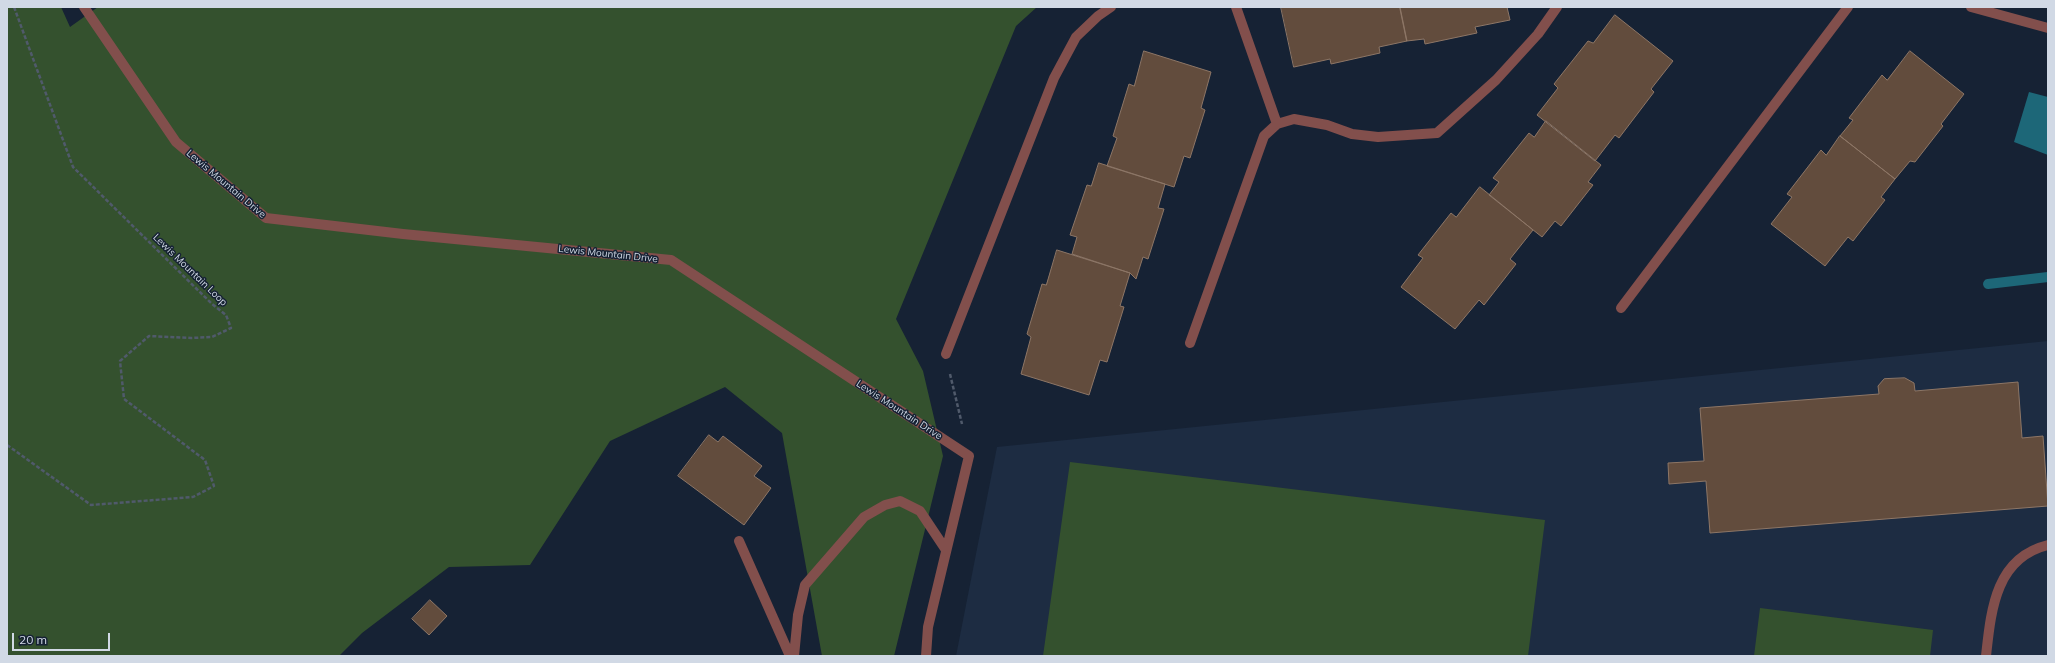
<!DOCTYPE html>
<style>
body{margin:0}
#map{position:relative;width:2055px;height:663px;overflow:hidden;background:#162234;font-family:Mulish,sans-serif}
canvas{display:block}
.frame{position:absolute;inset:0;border:8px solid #d1d9e5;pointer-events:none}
.scale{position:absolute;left:12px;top:633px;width:98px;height:18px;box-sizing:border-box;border:2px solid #d1d9e5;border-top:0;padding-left:5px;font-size:12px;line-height:14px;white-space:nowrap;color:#d1d9e5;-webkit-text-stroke:3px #162234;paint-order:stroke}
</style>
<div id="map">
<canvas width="2055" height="663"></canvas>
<div class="frame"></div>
<div class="scale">20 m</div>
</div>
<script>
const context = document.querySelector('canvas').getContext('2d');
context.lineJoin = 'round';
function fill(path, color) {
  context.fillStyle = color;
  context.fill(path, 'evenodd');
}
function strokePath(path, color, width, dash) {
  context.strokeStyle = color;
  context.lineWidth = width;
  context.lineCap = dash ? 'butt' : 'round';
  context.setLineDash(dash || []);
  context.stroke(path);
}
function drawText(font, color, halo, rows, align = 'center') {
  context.font = font + ' Mulish,sans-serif';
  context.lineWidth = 3;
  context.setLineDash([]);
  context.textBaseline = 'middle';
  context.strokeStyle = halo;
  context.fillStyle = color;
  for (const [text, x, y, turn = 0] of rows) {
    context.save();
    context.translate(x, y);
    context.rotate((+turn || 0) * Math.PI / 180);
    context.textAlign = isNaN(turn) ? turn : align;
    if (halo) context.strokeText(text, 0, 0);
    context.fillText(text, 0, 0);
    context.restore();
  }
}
fill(new Path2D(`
 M 2048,341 L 2048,656 L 956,656 L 997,447 Z`), '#1d2c42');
fill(new Path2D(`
 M 7,7 L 61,7 L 70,27 L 98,7 L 1037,7 L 1016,26 L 896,319 L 923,371 L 943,456 L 894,656 L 822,656 L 782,433 L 725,387 L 610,441 L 530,565 L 449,567 L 362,633 L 339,656 L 7,656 Z
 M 1070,462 L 1545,520 L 1528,656 L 1043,656 Z
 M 1760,608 L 1933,630 L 1930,656 L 1754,656 Z`), '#34512e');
fill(new Path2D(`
 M 2029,92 L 2048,97 L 2048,155 L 2014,142 Z`), '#1d6778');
strokePath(new Path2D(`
 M 1988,284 L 2048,277`), '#1d6778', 10);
const building = new Path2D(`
 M 1281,7 L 1400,7 L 1407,41 L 1379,47 L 1380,53 L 1331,64 L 1330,59 L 1294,67 Z
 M 1400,7 L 1507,7 L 1510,20 L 1475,27 L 1477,33 L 1425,44 L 1424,39 L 1407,41 Z
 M 1615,15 L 1673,61 L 1651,89 L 1654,92 L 1619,138 L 1615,135 L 1595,161 L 1537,115 L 1558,88 L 1554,84 L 1588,41 L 1593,43 Z
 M 1144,51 L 1211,72 L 1201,108 L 1205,110 L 1190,158 L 1184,156 L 1174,187 L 1107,166 L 1117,138 L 1113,136 L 1129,84 L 1134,86 Z
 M 1910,51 L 1964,94 L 1941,124 L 1943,126 L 1915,162 L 1910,161 L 1895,179 L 1840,136 L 1853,120 L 1849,118 L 1882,75 L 1887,80 Z
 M 1546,121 L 1601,165 L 1588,182 L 1593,185 L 1561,226 L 1555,221 L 1542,237 L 1489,195 L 1499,182 L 1493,178 L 1529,133 L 1534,137 Z
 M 1840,136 L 1895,179 L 1881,197 L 1885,200 L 1853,241 L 1848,237 L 1825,266 L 1771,224 L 1792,197 L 1787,194 L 1821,150 L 1826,155 Z
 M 1099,163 L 1165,184 L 1158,208 L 1164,209 L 1148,259 L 1143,257 L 1136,279 L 1130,273 L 1072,254 L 1077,237 L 1070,235 L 1087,185 L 1091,186 Z
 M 1480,187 L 1533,230 L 1510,259 L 1516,264 L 1484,305 L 1479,300 L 1455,329 L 1401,287 L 1423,258 L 1418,255 L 1451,213 L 1456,217 Z
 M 1057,250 L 1130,273 L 1120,306 L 1124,307 L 1107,362 L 1100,360 L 1089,395 L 1021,374 L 1031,337 L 1027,334 L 1042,284 L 1046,285 Z
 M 1905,378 L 1914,383 L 1915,391 L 2018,382 L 2022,438 L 2043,436 L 2048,506 L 1710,533 L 1706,481 L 1669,484 L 1668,463 L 1704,461 L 1700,408 L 1879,394 L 1878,386 L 1884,379 Z
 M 709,435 L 718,442 L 723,436 L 762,466 L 754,476 L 771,488 L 744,525 L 678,476 Z
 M 430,600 L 447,616 L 429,635 L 412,619 Z`);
fill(building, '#624c3d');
strokePath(building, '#8d7666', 1);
strokePath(new Path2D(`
 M 950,374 L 962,424
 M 7,445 L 91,505 L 193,497 L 214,486 L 205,460 L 124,399 L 120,361 L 149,336 L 191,338 L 212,337 L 231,328 L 226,315 L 212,304 L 73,167 L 14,7`), '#505a6b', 2.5, [4, 2]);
strokePath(new Path2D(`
 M 84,7 L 176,142 L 266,218 L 403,234 L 671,260 L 969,456 L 928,627 L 926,656
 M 1236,7 L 1277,124
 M 1621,308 L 1848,7
 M 1190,343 L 1264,136 L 1277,124 L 1294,119 L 1327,125 L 1352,134 L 1378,137 L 1437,133 L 1496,80 L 1538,34 L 1557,7
 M 946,354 L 1054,78 L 1076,37 L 1098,16 L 1111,7
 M 739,541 L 790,656
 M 794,656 L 798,615 L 805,585 L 864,517 L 885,505 L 900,501 L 920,511 L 946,550
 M 1986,656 C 1991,611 1995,558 2048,545`), '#824f4c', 10);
strokePath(new Path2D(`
 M 1971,7 L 2048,28`), '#824f4c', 10);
drawText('10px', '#d1d9e5', '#162234', [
 ["Lewis Mountain Drive",226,184,40],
 ["Lewis Mountain Drive",608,254,6],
 ["Lewis Mountain Loop",190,270,44],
 ["Lewis Mountain Drive",899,410,33]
]);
</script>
